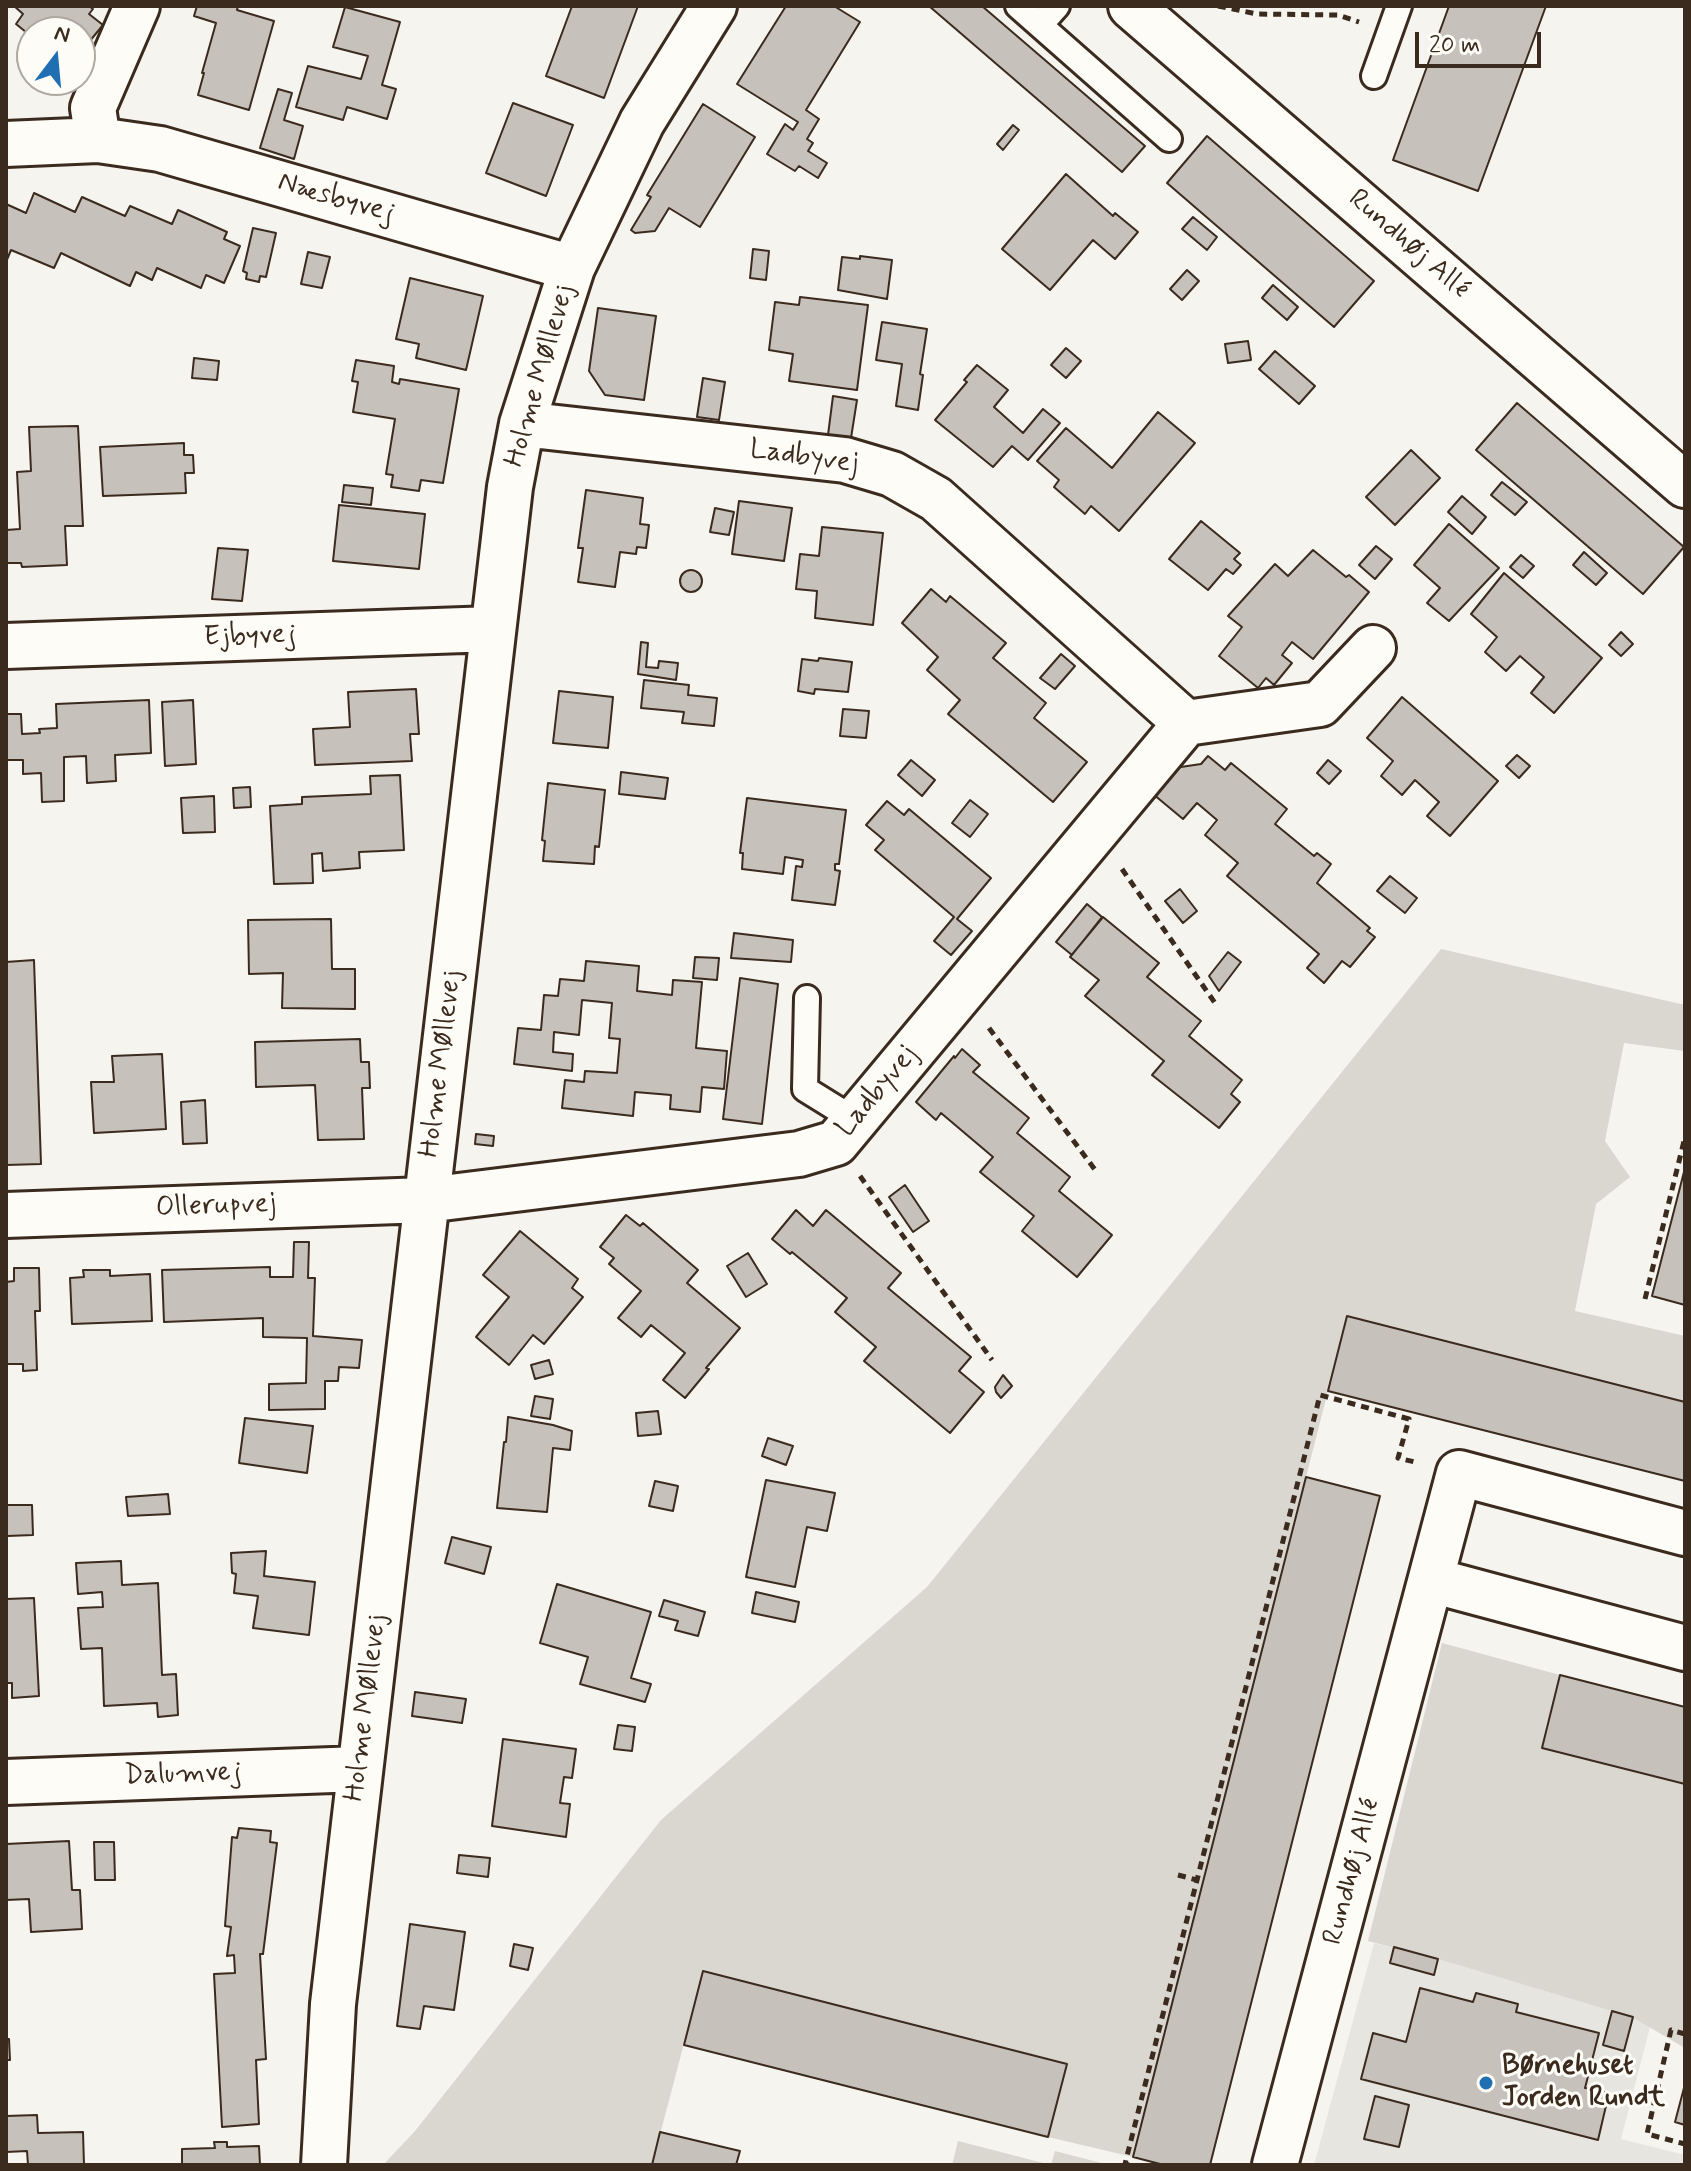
<!DOCTYPE html>
<meta charset="utf-8">
<style>
body{margin:0}
#map{position:relative;width:1691px;height:2171px;overflow:hidden;background:#f5f4ee;font-family:Mynerve,sans-serif}
canvas{display:block}
.frame{position:absolute;inset:0;border:8px solid #3b2a1e;pointer-events:none}
.north{position:absolute;left:16px;top:16px;width:80px;height:80px;box-sizing:border-box;background:#fdfcf7;border:2px solid #afa8a0;border-radius:50%;rotate:16deg;font-size:22px;font-weight:700;line-height:32px;text-align:center;color:#3b2a1e}
.north::after{content:'';display:block;margin:auto;width:28px;height:36px;background:#1f6fb2;clip-path:polygon(50% 0,100% 100%,50% 72%,0 100%)}
.scale{position:absolute;left:1415px;top:32px;width:126px;height:36px;box-sizing:border-box;border:4px solid #3b2a1e;border-top:0;padding-left:10px;font-size:24px;line-height:28px;white-space:nowrap;color:#3b2a1e;-webkit-text-stroke:6px #fdfcf7;paint-order:stroke}
</style>
<div id="map">
<canvas width="1691" height="2171"></canvas>
<div class="frame"></div>
<div class="north">N</div>
<div class="scale">20 m</div>
</div>
<script>
const context = document.querySelector('canvas').getContext('2d');
context.lineJoin = 'round';
function fill(path, color) {
  context.fillStyle = color;
  context.fill(path, 'evenodd');
}
function strokePath(path, color, width, dash) {
  context.strokeStyle = color;
  context.lineWidth = width;
  context.lineCap = dash ? 'butt' : 'round';
  context.setLineDash(dash || []);
  context.stroke(path);
}
function drawText(font, color, halo, rows, align = 'center') {
  context.font = font + ' Mynerve,sans-serif';
  context.lineWidth = 6;
  context.setLineDash([]);
  context.textBaseline = 'middle';
  context.strokeStyle = halo;
  context.fillStyle = color;
  for (const [text, x, y, turn = 0] of rows) {
    context.save();
    context.translate(x, y);
    context.rotate((+turn || 0) * Math.PI / 180);
    context.textAlign = isNaN(turn) ? turn : align;
    if (halo) context.strokeText(text, 0, 0);
    context.fillText(text, 0, 0);
    context.restore();
  }
}
fill(new Path2D(`
 M 1374,1943 L 1438,1959 L 1633,2017 L 1650,2027 L 1621,2139 L 1685,2155 L 1685,2165 L 1314,2165 Z`), '#e7e5df');
fill(new Path2D(`
 M 1441,949 L 1685,1005 L 1685,1051 L 1624,1043 L 1605,1141 L 1630,1177 L 1596,1204 L 1575,1311 L 1685,1336 L 1685,1402 L 1347,1316 L 1133,2157 L 1048,2137 L 1066,2063 L 703,1971 L 652,2165 L 383,2165 L 415,2131 L 661,1820 L 927,1587 Z
 M 1442,1643 L 1560,1675 L 1542,1748 L 1685,1784 L 1685,2048 L 1632,2017 L 1438,1959 L 1368,1941 Z
 M 958,2141 L 1051,2165 L 1055,2151 L 1109,2165 L 952,2165 Z`), '#dad6d0');
const building = new Path2D(`
 M 14,6 L 89,6 L 93,9 L 89,14 L 103,25 L 80,53 L 80,32 L 32,32 L 32,37 L 16,24 L 23,14 Z
 M 197,6 L 238,6 L 237,10 L 274,21 L 249,110 L 198,95 L 204,73 L 202,73 L 216,23 L 194,16 Z
 M 572,6 L 638,6 L 604,98 L 546,76 Z
 M 786,6 L 834,6 L 860,22 L 806,110 L 819,119 L 807,139 L 813,143 L 808,151 L 827,163 L 818,178 L 799,166 L 795,171 L 767,154 L 785,124 L 793,130 L 798,122 L 737,84 Z
 M 929,6 L 982,6 L 1145,146 L 1122,172 Z
 M 1449,6 L 1546,6 L 1478,191 L 1393,160 Z
 M 345,7 L 400,22 L 382,85 L 396,89 L 387,119 L 347,107 L 343,120 L 296,107 L 308,66 L 361,79 L 368,56 L 333,47 Z
 M 278,89 L 292,93 L 284,120 L 303,126 L 294,159 L 260,148 Z
 M 513,103 L 573,125 L 546,196 L 486,173 Z
 M 703,104 L 755,137 L 700,227 L 669,208 L 655,231 L 635,233 L 631,230 L 651,197 L 647,195 Z
 M 1013,125 L 1019,130 L 1003,150 L 997,144 Z
 M 1207,136 L 1374,281 L 1334,327 L 1167,183 Z
 M 1066,174 L 1113,216 L 1115,213 L 1138,232 L 1115,259 L 1093,240 L 1050,290 L 1002,249 Z
 M 34,193 L 75,212 L 82,197 L 125,216 L 130,206 L 172,224 L 178,210 L 227,232 L 224,239 L 240,246 L 224,283 L 206,275 L 201,288 L 157,268 L 152,280 L 136,272 L 130,286 L 61,253 L 54,268 L 11,250 L 6,262 L 6,204 L 26,213 Z
 M 1193,217 L 1217,237 L 1207,250 L 1182,229 Z
 M 253,228 L 276,233 L 266,277 L 260,276 L 259,282 L 246,279 L 247,273 L 243,271 Z
 M 753,249 L 769,251 L 766,280 L 750,278 Z
 M 308,252 L 330,257 L 322,288 L 301,284 Z
 M 860,256 L 892,260 L 887,299 L 838,290 L 842,257 L 860,259 Z
 M 1187,270 L 1199,281 L 1182,300 L 1170,289 Z
 M 410,278 L 483,296 L 466,370 L 416,358 L 419,344 L 396,339 Z
 M 1273,285 L 1298,307 L 1287,320 L 1262,298 Z
 M 800,297 L 868,305 L 857,390 L 789,381 L 793,354 L 769,350 L 775,302 L 799,305 Z
 M 598,308 L 656,316 L 644,400 L 605,395 L 589,371 Z
 M 882,322 L 927,329 L 920,374 L 923,375 L 918,410 L 896,406 L 902,364 L 876,360 Z
 M 1248,341 L 1251,360 L 1228,363 L 1225,344 Z
 M 1066,348 L 1081,361 L 1066,378 L 1051,365 Z
 M 1275,351 L 1315,386 L 1299,404 L 1259,369 Z
 M 194,358 L 219,361 L 217,380 L 192,378 Z
 M 356,360 L 394,366 L 392,382 L 399,384 L 400,379 L 459,389 L 443,483 L 421,480 L 419,491 L 391,487 L 393,475 L 386,474 L 395,419 L 353,412 L 358,382 L 352,381 Z
 M 977,365 L 1008,390 L 994,407 L 1023,433 L 1043,409 L 1060,423 L 1028,460 L 1012,446 L 993,467 L 935,420 L 967,382 L 964,380 Z
 M 703,378 L 725,382 L 719,420 L 697,417 Z
 M 833,396 L 857,400 L 851,438 L 828,435 Z
 M 1517,403 L 1684,547 L 1643,594 L 1476,450 Z
 M 1158,412 L 1195,443 L 1119,531 L 1091,506 L 1085,514 L 1054,487 L 1059,480 L 1037,461 L 1066,428 L 1112,468 Z
 M 78,426 L 83,526 L 65,526 L 67,565 L 22,567 L 21,563 L 6,563 L 6,530 L 20,529 L 17,472 L 31,471 L 29,427 Z
 M 184,443 L 184,455 L 193,455 L 194,473 L 185,473 L 186,493 L 103,496 L 100,447 Z
 M 1411,450 L 1440,478 L 1395,525 L 1366,497 Z
 M 1502,482 L 1527,502 L 1515,515 L 1491,495 Z
 M 344,485 L 373,488 L 371,505 L 342,502 Z
 M 586,490 L 643,498 L 640,524 L 649,525 L 646,548 L 637,547 L 636,554 L 620,552 L 615,587 L 578,582 L 583,548 L 578,548 Z
 M 1462,496 L 1486,517 L 1472,534 L 1448,512 Z
 M 739,501 L 792,508 L 784,561 L 732,554 Z
 M 339,505 L 425,514 L 419,569 L 333,561 Z
 M 715,508 L 734,512 L 729,535 L 710,532 Z
 M 1201,521 L 1240,553 L 1234,559 L 1241,565 L 1233,574 L 1226,569 L 1208,590 L 1169,559 Z
 M 1449,524 L 1499,568 L 1449,621 L 1427,603 L 1440,588 L 1414,565 Z
 M 822,527 L 883,533 L 873,625 L 815,618 L 817,591 L 796,589 L 800,554 L 819,556 Z
 M 1376,546 L 1392,559 L 1375,579 L 1359,565 Z
 M 218,548 L 248,550 L 242,601 L 212,599 Z
 M 1313,550 L 1346,577 L 1349,575 L 1369,592 L 1313,659 L 1292,642 L 1282,655 L 1292,663 L 1274,685 L 1266,678 L 1258,688 L 1219,656 L 1242,627 L 1228,616 L 1275,564 L 1288,576 Z
 M 1584,552 L 1607,573 L 1596,585 L 1573,565 Z
 M 1521,555 L 1534,566 L 1523,578 L 1510,567 Z
 M680 581a11 11 0 1 1 22 0a11 11 0 1 1-22 0Z
 M 1504,573 L 1602,658 L 1554,713 L 1531,693 L 1544,677 L 1520,656 L 1506,671 L 1485,652 L 1497,637 L 1471,614 Z
 M 931,589 L 946,602 L 950,596 L 1006,643 L 993,658 L 1046,703 L 1034,718 L 1087,762 L 1053,802 L 948,714 L 960,700 L 927,670 L 938,657 L 902,623 Z
 M 1621,632 L 1633,644 L 1621,656 L 1609,645 Z
 M 641,642 L 648,643 L 646,667 L 658,668 L 659,661 L 678,663 L 676,680 L 638,674 Z
 M 1061,654 L 1075,666 L 1055,689 L 1040,678 Z
 M 819,658 L 852,662 L 848,692 L 815,689 L 814,694 L 798,691 L 802,659 L 818,661 Z
 M 644,680 L 689,685 L 688,695 L 717,698 L 714,726 L 682,723 L 684,712 L 641,708 Z
 M 416,689 L 419,734 L 410,734 L 412,761 L 315,765 L 313,729 L 350,727 L 348,692 Z
 M 559,691 L 613,697 L 608,748 L 553,743 Z
 M 1402,697 L 1498,781 L 1450,836 L 1427,816 L 1439,802 L 1415,780 L 1402,795 L 1381,776 L 1393,761 L 1367,738 Z
 M 149,700 L 151,753 L 115,755 L 116,781 L 87,783 L 86,756 L 64,757 L 64,801 L 42,802 L 41,773 L 23,774 L 23,760 L 6,760 L 6,714 L 21,714 L 22,734 L 40,733 L 39,729 L 57,728 L 56,704 Z
 M 193,700 L 196,764 L 165,766 L 162,702 Z
 M 843,709 L 869,711 L 866,738 L 840,736 Z
 M 1517,755 L 1530,766 L 1519,778 L 1506,766 Z
 M 1208,756 L 1225,770 L 1231,763 L 1287,809 L 1275,824 L 1314,856 L 1317,853 L 1331,864 L 1317,883 L 1370,928 L 1367,931 L 1375,937 L 1350,967 L 1342,961 L 1324,983 L 1307,968 L 1319,954 L 1227,876 L 1238,863 L 1205,835 L 1217,820 L 1197,803 L 1183,819 L 1153,794 L 1174,768 L 1201,764 Z
 M 911,760 L 935,780 L 922,796 L 898,775 Z
 M 1328,760 L 1341,771 L 1329,784 L 1317,773 Z
 M 621,772 L 668,778 L 665,799 L 619,794 Z
 M 400,775 L 404,850 L 359,852 L 360,868 L 323,871 L 322,853 L 312,854 L 313,883 L 274,884 L 270,806 L 302,804 L 302,797 L 371,794 L 370,776 Z
 M 548,783 L 605,790 L 599,847 L 595,846 L 594,864 L 543,861 L 545,841 L 542,840 Z
 M 250,787 L 251,807 L 234,808 L 233,788 Z
 M 214,796 L 215,832 L 183,833 L 181,798 Z
 M 747,798 L 846,810 L 839,864 L 835,864 L 835,870 L 840,871 L 835,905 L 792,900 L 796,866 L 802,867 L 803,860 L 785,857 L 783,874 L 742,869 L 743,853 L 740,853 Z
 M 970,800 L 988,814 L 970,837 L 952,823 Z
 M 887,801 L 904,815 L 909,809 L 991,878 L 957,919 L 972,931 L 951,955 L 934,941 L 954,917 L 875,850 L 884,840 L 866,825 Z
 M 1390,876 L 1417,898 L 1405,913 L 1377,891 Z
 M 1180,889 L 1197,911 L 1183,923 L 1165,901 Z
 M 1087,904 L 1102,917 L 1072,955 L 1056,942 Z
 M 1103,917 L 1159,963 L 1147,977 L 1201,1021 L 1189,1036 L 1242,1080 L 1231,1094 L 1240,1102 L 1219,1128 L 1152,1075 L 1164,1061 L 1085,996 L 1099,980 L 1070,957 Z
 M 331,919 L 332,969 L 355,969 L 355,1009 L 282,1008 L 283,973 L 249,974 L 248,920 Z
 M 734,933 L 793,940 L 791,962 L 731,958 Z
 M 1228,952 L 1241,962 L 1219,991 L 1209,976 Z
 M 695,957 L 719,958 L 717,980 L 693,978 Z
 M 34,960 L 41,1164 L 6,1165 L 6,962 Z
 M 586,961 L 639,966 L 637,991 L 672,995 L 673,980 L 702,982 L 696,1048 L 727,1051 L 724,1089 L 702,1087 L 700,1112 L 670,1109 L 671,1095 L 635,1092 L 633,1116 L 562,1108 L 565,1080 L 584,1082 L 585,1071 L 617,1073 L 620,1039 L 609,1038 L 612,1003 L 582,1000 L 579,1035 L 554,1032 L 553,1052 L 573,1054 L 572,1071 L 514,1064 L 518,1028 L 541,1030 L 544,995 L 558,996 L 560,979 L 584,981 Z
 M 740,978 L 778,984 L 762,1124 L 723,1119 Z
 M 360,1039 L 361,1062 L 369,1062 L 370,1088 L 362,1088 L 364,1139 L 318,1140 L 315,1085 L 256,1087 L 255,1042 Z
 M 962,1049 L 980,1065 L 973,1072 L 1029,1118 L 1017,1133 L 1070,1177 L 1059,1191 L 1112,1235 L 1077,1277 L 1022,1231 L 1034,1216 L 980,1172 L 993,1157 L 941,1113 L 936,1120 L 916,1102 L 954,1056 L 955,1058 Z
 M 162,1054 L 166,1129 L 94,1133 L 91,1082 L 114,1082 L 112,1056 Z
 M 205,1100 L 207,1143 L 183,1144 L 181,1102 Z
 M 476,1134 L 494,1136 L 493,1146 L 475,1144 Z
 M 1685,1168 L 1685,1305 L 1652,1296 Z
 M 905,1185 L 929,1221 L 913,1232 L 889,1197 Z
 M 796,1210 L 813,1226 L 826,1210 L 901,1273 L 888,1288 L 971,1357 L 959,1371 L 984,1392 L 950,1433 L 864,1361 L 876,1347 L 835,1312 L 847,1298 L 792,1252 L 790,1254 L 772,1239 Z
 M 626,1215 L 640,1226 L 643,1223 L 698,1270 L 687,1283 L 740,1328 L 706,1368 L 709,1369 L 685,1398 L 663,1380 L 685,1353 L 651,1325 L 641,1337 L 618,1318 L 641,1291 L 609,1264 L 614,1258 L 600,1247 Z
 M 520,1231 L 578,1279 L 572,1288 L 583,1297 L 544,1344 L 533,1335 L 509,1365 L 476,1337 L 509,1297 L 483,1275 Z
 M 294,1242 L 309,1242 L 308,1278 L 315,1278 L 313,1336 L 362,1340 L 359,1368 L 339,1367 L 338,1381 L 325,1381 L 325,1409 L 269,1410 L 269,1384 L 306,1383 L 307,1338 L 263,1337 L 263,1318 L 164,1322 L 162,1270 L 270,1267 L 270,1277 L 293,1277 Z
 M 748,1253 L 767,1284 L 746,1297 L 727,1266 Z
 M 14,1268 L 39,1268 L 40,1311 L 35,1311 L 37,1370 L 23,1371 L 23,1364 L 6,1364 L 6,1282 L 14,1281 Z
 M 83,1270 L 110,1270 L 110,1276 L 150,1274 L 152,1321 L 72,1324 L 70,1278 L 84,1277 Z
 M 1347,1316 L 1685,1402 L 1685,1481 L 1328,1391 Z
 M 549,1360 L 553,1374 L 535,1379 L 531,1365 Z
 M 1003,1375 L 1012,1386 L 1001,1398 L 996,1392 L 995,1387 Z
 M 535,1396 L 553,1399 L 550,1419 L 531,1416 Z
 M 658,1411 L 661,1434 L 638,1436 L 636,1413 Z
 M 508,1417 L 553,1425 L 572,1431 L 570,1450 L 553,1448 L 547,1512 L 497,1508 L 504,1442 L 506,1442 Z
 M 245,1418 L 313,1426 L 307,1473 L 239,1463 Z
 M 768,1438 L 793,1446 L 786,1465 L 762,1456 Z
 M 1306,1477 L 1380,1496 L 1210,2165 L 1164,2165 L 1133,2157 Z
 M 766,1480 L 835,1493 L 827,1531 L 807,1527 L 795,1587 L 746,1577 Z
 M 655,1481 L 678,1486 L 673,1511 L 649,1506 Z
 M 168,1494 L 170,1514 L 128,1516 L 126,1497 Z
 M 6,1505 L 32,1505 L 33,1535 L 7,1536 Z
 M 452,1537 L 491,1547 L 484,1574 L 445,1563 Z
 M 266,1551 L 264,1576 L 315,1582 L 309,1635 L 253,1628 L 258,1596 L 234,1593 L 236,1574 L 232,1573 L 231,1553 Z
 M 121,1561 L 122,1585 L 158,1583 L 162,1675 L 176,1674 L 178,1715 L 158,1717 L 157,1703 L 104,1706 L 102,1648 L 81,1649 L 78,1608 L 103,1607 L 102,1592 L 78,1594 L 76,1563 Z
 M 557,1584 L 651,1612 L 631,1678 L 651,1684 L 645,1702 L 580,1684 L 588,1657 L 540,1643 Z
 M 756,1592 L 799,1602 L 795,1622 L 752,1613 Z
 M 34,1598 L 39,1696 L 12,1698 L 12,1683 L 6,1683 L 6,1599 Z
 M 664,1600 L 705,1612 L 698,1636 L 675,1630 L 678,1621 L 659,1616 Z
 M 1560,1675 L 1685,1707 L 1685,1784 L 1542,1748 Z
 M 415,1692 L 466,1699 L 462,1723 L 412,1716 Z
 M 618,1725 L 635,1727 L 632,1751 L 614,1749 Z
 M 503,1739 L 576,1749 L 572,1778 L 564,1777 L 560,1803 L 570,1804 L 566,1837 L 492,1826 Z
 M 239,1828 L 271,1831 L 270,1842 L 277,1843 L 263,1954 L 260,1954 L 266,2059 L 256,2060 L 259,2124 L 222,2127 L 214,1974 L 235,1973 L 234,1955 L 227,1956 L 231,1927 L 225,1926 L 232,1837 L 237,1838 Z
 M 69,1841 L 72,1890 L 80,1890 L 82,1929 L 31,1932 L 29,1899 L 6,1900 L 6,1844 Z
 M 94,1842 L 114,1842 L 115,1880 L 95,1880 Z
 M 459,1855 L 490,1858 L 488,1877 L 457,1873 Z
 M 410,1924 L 465,1932 L 454,2010 L 424,2006 L 420,2029 L 397,2026 Z
 M 514,1944 L 533,1948 L 528,1970 L 510,1966 Z
 M 1394,1947 L 1438,1959 L 1434,1975 L 1390,1963 Z
 M 703,1971 L 1067,2064 L 1048,2137 L 684,2045 Z
 M 1420,1988 L 1473,2002 L 1476,1993 L 1518,2004 L 1516,2012 L 1599,2033 L 1585,2088 L 1609,2093 L 1598,2140 L 1361,2079 L 1373,2033 L 1406,2042 Z
 M 1612,2011 L 1633,2017 L 1624,2051 L 1603,2045 Z
 M 6,2039 L 9,2039 L 10,2060 L 6,2060 Z
 M 1685,2084 L 1685,2125 L 1675,2122 Z
 M 1375,2096 L 1409,2105 L 1399,2147 L 1364,2139 Z
 M 37,2115 L 38,2133 L 83,2132 L 84,2165 L 28,2165 L 27,2151 L 6,2152 L 6,2116 Z
 M 660,2132 L 740,2151 L 736,2165 L 652,2165 Z
 M 214,2142 L 227,2142 L 227,2147 L 259,2146 L 260,2165 L 182,2165 L 182,2149 L 215,2148 Z`);
fill(building, '#c7c1bb');
strokePath(building, '#3b2a1e', 2);
const lane = new Path2D(`
 M 1018,6 L 1169,139
 M 1040,25 L 1057,6
 M 1374,76 L 1399,6
 M 807,998 L 805,1089 L 855,1120`);
const street = new Path2D(`
 M 1131,6 L 1685,485
 M 98,140 L 93,108 L 137,6
 M 6,144 L 98,140 L 160,149 L 572,268
 M 6,646 L 493,629
 M 1186,723 L 1320,704 L 1373,648
 M 6,1215 L 426,1200 L 799,1154 L 836,1143 L 1186,723 L 936,499 L 892,474 L 845,460 L 522,424
 M 1431,1580 L 1685,1648
 M 6,1782 L 360,1769
 M 324,2165 L 333,2004 L 510,487 L 522,424 L 572,268 L 642,122 L 714,6
 M 1275,2165 L 1459,1473 L 1685,1533`);
strokePath(lane, '#3b2a1e', 30);
strokePath(street, '#3b2a1e', 50);
strokePath(new Path2D(`
 M 1218,6 L 1257,14 L 1338,15 L 1359,22
 M 1122,869 L 1215,1003
 M 989,1028 L 1096,1171
 M 860,1176 L 992,1360
 M 1645,1299 L 1685,1137
 M 1178,1875 L 1197,1880
 M 1685,2034 L 1671,2030 L 1647,2134 L 1685,2144
 M 1129,2165 L 1125,2164 L 1320,1395 L 1409,1419 L 1398,1458 L 1419,1463`), '#3b2a1e', 5, [8, 6]);
strokePath(lane, '#fdfcf7', 24);
strokePath(street, '#fdfcf7', 44);
for (const [x, y, r, color] of [
 [1486,2083,8,"#1f6fb2"]
]) {
  const dot = new Path2D();
  dot.arc(x, y, r, 0, 2 * Math.PI);
  context.fillStyle = color;
  context.fill(dot);
  strokePath(dot, '#fdfcf7', 3);
}
drawText('28px', '#3b2a1e', '#fdfcf7', [
 ["Næsbyvej",336,199,16],
 ["Rundhøj Allé",1408,245,41],
 ["Holme Møllevej",541,376,-74],
 ["Ladbyvej",804,458,8],
 ["Ejbyvej",250,637,-2],
 ["Holme Møllevej",442,1064,-83],
 ["Ladbyvej",878,1092,-50],
 ["Ollerupvej",216,1207,-2],
 ["Holme Møllevej",367,1708,-83],
 ["Dalumvej",183,1775,-2],
 ["Rundhøj Allé",1353,1872,-75]
]);
drawText('bold 28px', '#3b2a1e', '#fdfcf7', [
 ["Børnehuset",1502,2067],
 ["Jorden Rundt",1502,2099]
], 'left');
</script>
